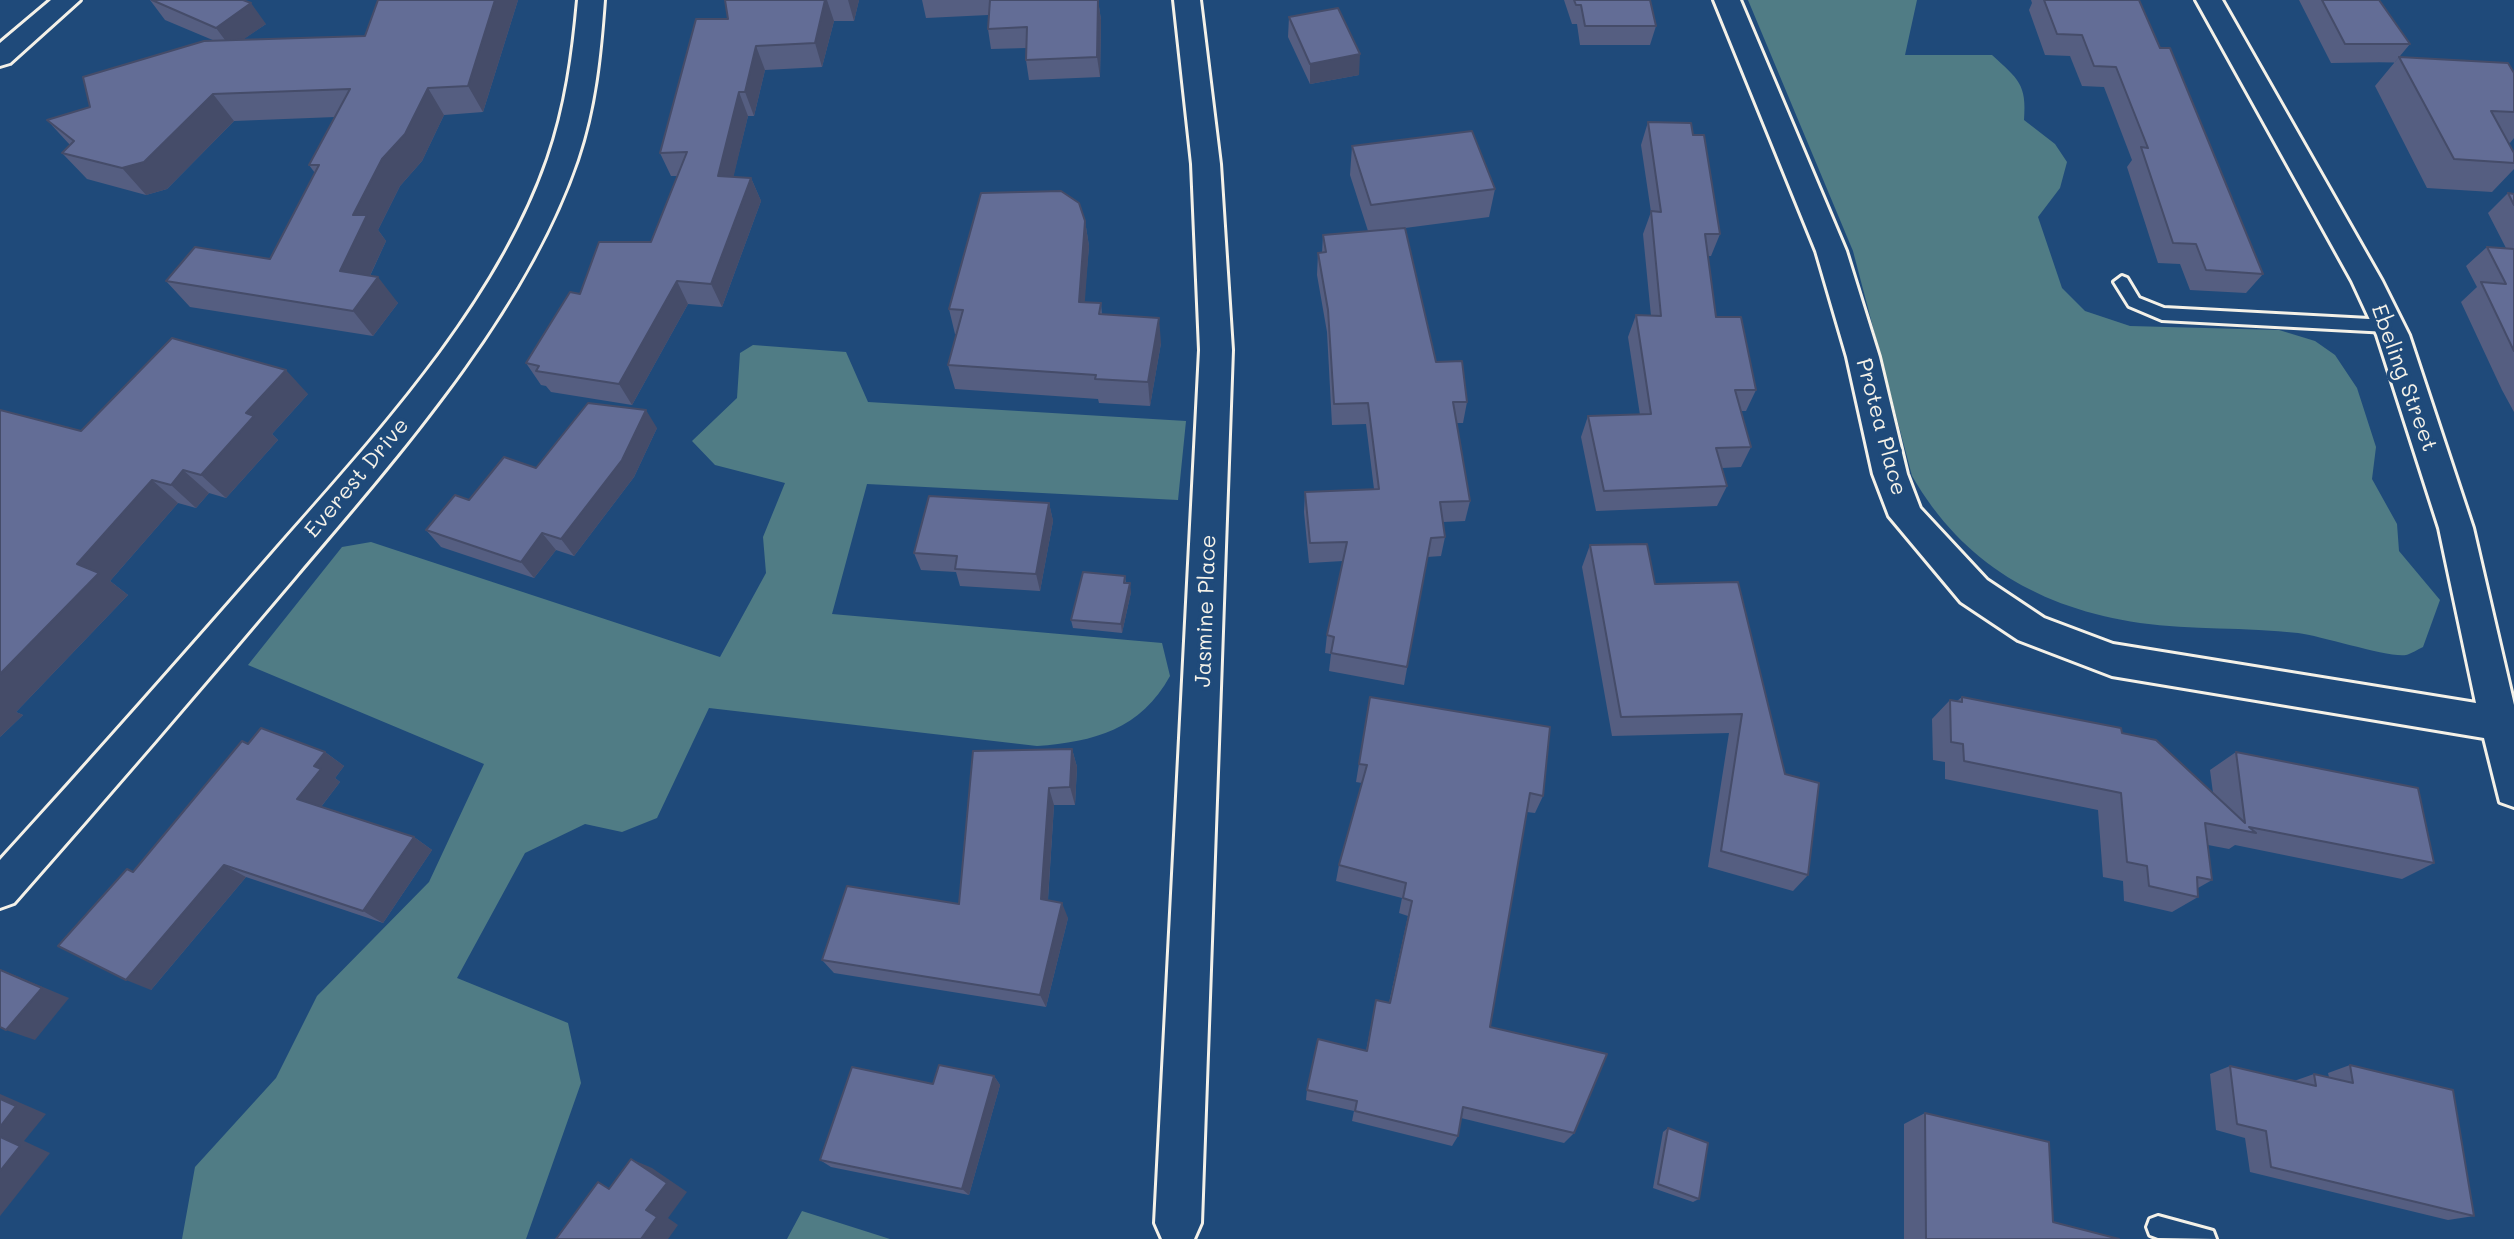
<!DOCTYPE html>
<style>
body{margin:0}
canvas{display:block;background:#1f4a7a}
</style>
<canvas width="2514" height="1239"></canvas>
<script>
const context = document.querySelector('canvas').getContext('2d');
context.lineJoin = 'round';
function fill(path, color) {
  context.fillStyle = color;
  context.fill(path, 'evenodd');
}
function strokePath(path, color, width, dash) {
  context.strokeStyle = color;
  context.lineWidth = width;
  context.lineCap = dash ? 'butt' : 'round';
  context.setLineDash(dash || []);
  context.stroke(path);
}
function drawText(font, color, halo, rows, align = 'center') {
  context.font = font + ' Mali,sans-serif';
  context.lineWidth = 7;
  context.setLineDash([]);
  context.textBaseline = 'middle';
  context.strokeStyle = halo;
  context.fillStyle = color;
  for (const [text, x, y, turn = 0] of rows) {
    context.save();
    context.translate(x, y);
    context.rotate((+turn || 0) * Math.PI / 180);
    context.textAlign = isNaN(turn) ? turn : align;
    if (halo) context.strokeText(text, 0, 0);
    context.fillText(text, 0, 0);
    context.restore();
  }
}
fill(new Path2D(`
 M 1748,0 L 1917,0 L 1905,55 L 1992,55 C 2018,79 2027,84 2024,120 L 2055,144 L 2067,162 L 2060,188 L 2038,217 L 2062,288 L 2085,311 L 2130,326 L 2279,330 L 2315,341 L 2335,355 L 2357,388 L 2376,447 L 2372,479 L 2397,524 L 2399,551 L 2440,600 L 2423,647 C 2418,649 2411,654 2406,655 C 2389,658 2322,636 2298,633 C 2246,627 2192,630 2140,623 C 2040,608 1963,564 1912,476 L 1853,251 Z
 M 753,345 L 846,352 L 868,402 L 1186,421 L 1178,500 L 867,484 L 832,614 L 1162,643 L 1170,676 C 1141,729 1094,742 1037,746 L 709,708 L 657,818 L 622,832 L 585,824 L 525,853 L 457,978 L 568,1023 L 581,1083 L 526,1239 L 182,1239 L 195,1167 L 276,1078 L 317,996 L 429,882 L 484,764 L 248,665 L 342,547 L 371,542 L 720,657 L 766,573 L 763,537 L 785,483 L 715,465 L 692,441 L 737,398 L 740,353 Z
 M 802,1211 L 890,1239 L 787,1239 Z`), '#507c85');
const service = new Path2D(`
 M 2122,276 L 2127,278 L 2139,298 L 2164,308 L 2388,320 L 2396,326 L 2388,332 L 2162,320 L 2129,306 L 2114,282 Z
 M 2158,1216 L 2213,1231 L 2216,1239 L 2158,1238 L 2150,1235 L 2147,1227 L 2150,1219 Z`);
const minor = new Path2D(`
 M 51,0 L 80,0 L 10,63 L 0,66 L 0,43 Z
 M 578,0 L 604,0 C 600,55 595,107 577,160 C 525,312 397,457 294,578 C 202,687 109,795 14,903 L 0,908 L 0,860 C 92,759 183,656 273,553 C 374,438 497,306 548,159 C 566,107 573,55 578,0 Z
 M 1174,0 L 1200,0 L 1220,164 L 1232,350 L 1201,1223 L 1194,1239 L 1162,1239 L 1155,1223 L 1200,350 L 1192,164 Z
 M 1714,0 L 1740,0 L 1846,251 L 1879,357 L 1907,474 L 1920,508 L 1987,580 L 2044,618 L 2113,644 L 2476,703 L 2439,528 L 2377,335 L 2352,281 L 2196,0 L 2222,0 L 2382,281 L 2409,335 L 2473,528 L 2514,705 L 2514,807 L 2500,802 L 2484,738 L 2112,676 L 2018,640 L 1961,602 L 1889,516 L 1873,474 L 1847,357 L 1816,251 Z`);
strokePath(service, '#f4f1e8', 6);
strokePath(minor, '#f4f1e8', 6);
fill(service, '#1f4a7a');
fill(minor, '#1f4a7a');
fill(new Path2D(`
 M 150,0 L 266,24 L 242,40 L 365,36 L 518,0 L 483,112 L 444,115 L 422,161 L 400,186 L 378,230 L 386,241 L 370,276 L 398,303 L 373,336 L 190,307 L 166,281 L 270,259 L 315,173 L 309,165 L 335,117 L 234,121 L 167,189 L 146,195 L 87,179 L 62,153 L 70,145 L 47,120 L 90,107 L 215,41 L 165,20 Z
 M 725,0 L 859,0 L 854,21 L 834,21 L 822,67 L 765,70 L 754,116 L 748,116 L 733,177 L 751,178 L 761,201 L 722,307 L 688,304 L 632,405 L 551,392 L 546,386 L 541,385 L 526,363 L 580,294 L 651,242 L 677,176 L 671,176 L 660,153 L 728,19 Z
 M 922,0 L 1098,0 L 1101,20 L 1100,77 L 1029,80 L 1026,60 L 1026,48 L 991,49 L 988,29 L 988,15 L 926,18 Z
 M 1564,0 L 1650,0 L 1656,26 L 1650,45 L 1580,45 L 1577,24 L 1572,24 Z
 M 2031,0 L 2139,0 L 2263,274 L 2246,293 L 2190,290 L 2180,264 L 2158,263 L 2127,167 L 2132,160 L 2104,87 L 2082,86 L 2070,56 L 2045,55 L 2029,10 L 2032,3 Z
 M 2299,0 L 2379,0 L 2410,44 L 2395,62 L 2331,63 Z
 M 1289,17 L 1359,75 L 1310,84 L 1288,37 Z
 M 2399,57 L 2514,73 L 2514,138 L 2510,143 L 2508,142 L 2514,153 L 2514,169 L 2492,192 L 2427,188 L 2375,86 Z
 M 1648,122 L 1693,135 L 1720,234 L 1711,256 L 1708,256 L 1716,317 L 1756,390 L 1746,411 L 1741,411 L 1751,447 L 1741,467 L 1722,468 L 1727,486 L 1717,506 L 1596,511 L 1581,437 L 1588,416 L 1640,415 L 1628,337 L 1636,315 L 1651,316 L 1643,234 L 1651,212 L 1641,145 Z
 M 1352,146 L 1495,189 L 1489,217 L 1405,228 L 1436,362 L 1467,402 L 1463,423 L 1457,423 L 1470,501 L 1465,521 L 1443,522 L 1445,537 L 1441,556 L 1427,557 L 1404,685 L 1329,671 L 1331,654 L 1325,653 L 1327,635 L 1343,561 L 1309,563 L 1304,512 L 1305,492 L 1374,489 L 1366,424 L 1332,425 L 1327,332 L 1317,275 L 1318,253 L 1322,253 L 1323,235 L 1368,231 L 1350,175 Z
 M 2508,193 L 2514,194 L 2514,412 L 2502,390 L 2461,302 L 2477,287 L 2466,266 L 2487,247 L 2506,248 L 2488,213 Z
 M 1085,221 L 1089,246 L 1084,302 L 1101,303 L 1102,315 L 1161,343 L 1150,406 L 1099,403 L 1098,399 L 955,389 L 948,365 L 957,334 L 955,334 L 949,309 Z
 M 308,394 L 272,434 L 278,440 L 226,498 L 209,493 L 196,508 L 178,503 L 110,581 L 128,595 L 16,712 L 23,715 L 0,737 L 81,431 Z
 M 657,428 L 634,477 L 574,556 L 556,550 L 534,578 L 441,547 L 426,530 L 536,468 Z
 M 1049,503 L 1053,521 L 1040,591 L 960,586 L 956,572 L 921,570 L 914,553 Z
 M 1590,545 L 1655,584 L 1738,582 L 1808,875 L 1793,891 L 1708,867 L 1729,733 L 1612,736 L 1582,567 Z
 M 1125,576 L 1126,583 L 1131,592 L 1122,633 L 1073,628 L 1071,620 Z
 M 1370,697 L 1543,796 L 1535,813 L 1527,812 L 1490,1027 L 1574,1133 L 1564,1143 L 1461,1118 L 1458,1136 L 1452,1146 L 1352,1121 L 1354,1111 L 1306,1100 L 1307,1090 L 1366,1051 L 1376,1000 L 1389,1003 L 1408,916 L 1399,913 L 1402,898 L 1336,881 L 1339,865 L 1362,783 L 1356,782 Z
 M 1962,697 L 2122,733 L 2213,793 L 2210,770 L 2236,752 L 2434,863 L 2402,879 L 2235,845 L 2229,849 L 2208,845 L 2212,880 L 2198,888 L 2198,897 L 2172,912 L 2124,901 L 2123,881 L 2103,877 L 2098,810 L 1945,779 L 1945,762 L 1933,760 L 1932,719 L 1950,700 L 1957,701 Z
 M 248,744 L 325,752 L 344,766 L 335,778 L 340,782 L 321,807 L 414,837 L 432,850 L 383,923 L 246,877 L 151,990 L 133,872 Z
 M 1072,749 L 1077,767 L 1075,805 L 1054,805 L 1048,900 L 1068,918 L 1046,1007 L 834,973 L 822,960 L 959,904 Z
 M 2350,1065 L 2474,1216 L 2448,1220 L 2250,1172 L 2245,1138 L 2216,1130 L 2210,1074 L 2230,1066 L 2294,1081 L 2314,1074 L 2329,1077 L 2328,1073 Z
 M 994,1076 L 1000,1085 L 969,1195 L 831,1167 L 820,1160 L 933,1084 Z
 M 1925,1113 L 2053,1222 L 2119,1239 L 1904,1239 L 1904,1124 Z
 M 1668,1128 L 1699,1199 L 1693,1202 L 1653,1188 L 1663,1132 Z`), '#555e81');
fill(new Path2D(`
 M 495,0 L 518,0 L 483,112 L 468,86 Z
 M 825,0 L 827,0 L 834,21 L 822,67 L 815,43 Z
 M 848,0 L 859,0 L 854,21 Z
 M 1098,0 L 1101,20 L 1100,77 L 1097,57 Z
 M 251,3 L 266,24 L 231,48 L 216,28 Z
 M 756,46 L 765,70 L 754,116 L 745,92 Z
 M 1360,54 L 1359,75 L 1310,84 L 1310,64 Z
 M 428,88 L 444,115 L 422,161 L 400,186 L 378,230 L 386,241 L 360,297 L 340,271 L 353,215 L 382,159 Z
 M 739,92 L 748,116 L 728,200 L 718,176 Z
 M 213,94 L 234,121 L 167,189 L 146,195 L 122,168 Z
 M 751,178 L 761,201 L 722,307 L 711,284 Z
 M 1085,221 L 1089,246 L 1083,326 L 1079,302 Z
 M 378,277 L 398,303 L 373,336 L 353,311 Z
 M 677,281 L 688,304 L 632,405 L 619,384 Z
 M 1159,318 L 1161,343 L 1150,406 L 1148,382 Z
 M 286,370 L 308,394 L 272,434 L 278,440 L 226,498 L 201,475 L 246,413 Z
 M 646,410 L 657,428 L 634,477 L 574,556 L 561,539 Z
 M 183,470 L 209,493 L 196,508 L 171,485 Z
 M 152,480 L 178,503 L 110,581 L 128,595 L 16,712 L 23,715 L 0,737 L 0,674 L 77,564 Z
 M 1049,503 L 1053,521 L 1040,591 L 1036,574 Z
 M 542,533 L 556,550 L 534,578 L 521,562 Z
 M 1130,583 L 1131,592 L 1122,633 L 1121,624 Z
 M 1072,749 L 1077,767 L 1075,805 L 1070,787 Z
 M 325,752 L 344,766 L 335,778 L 340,782 L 317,812 L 297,799 L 314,766 Z
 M 1049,788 L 1054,805 L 1047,914 L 1041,899 Z
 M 414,837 L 432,850 L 383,923 L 363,911 Z
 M 224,865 L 246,877 L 151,990 L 126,980 Z
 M 1062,903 L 1068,918 L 1046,1007 L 1040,995 Z
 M 0,969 L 69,998 L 35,1040 L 6,1030 Z
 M 994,1076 L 1000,1085 L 969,1195 L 962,1189 Z
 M 0,1094 L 46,1114 L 24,1141 L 50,1153 L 0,1216 Z
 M 631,1159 L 652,1168 L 687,1192 L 668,1218 L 678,1225 L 668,1239 L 641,1239 Z`), '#454c69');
const building = new Path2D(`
 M 152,0 L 243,0 L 251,3 L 216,28 Z
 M 378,0 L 495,0 L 468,86 L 428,88 L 405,134 L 382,159 L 353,215 L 367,215 L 340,271 L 378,277 L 353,311 L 166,281 L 195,247 L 270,259 L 319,165 L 309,165 L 350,89 L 213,94 L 144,162 L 122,168 L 62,153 L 74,141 L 47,120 L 90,107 L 83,77 L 204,41 L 365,36 Z
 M 725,0 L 825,0 L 815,43 L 756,46 L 745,92 L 739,92 L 718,176 L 751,178 L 711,284 L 677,281 L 619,384 L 536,371 L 539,366 L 526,363 L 570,292 L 580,294 L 599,242 L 651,242 L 687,152 L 660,153 L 696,19 L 728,19 Z
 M 990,0 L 1098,0 L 1097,57 L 1026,60 L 1027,27 L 988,29 Z
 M 1574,0 L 1650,0 L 1656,26 L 1585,26 L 1581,5 L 1576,5 Z
 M 2044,0 L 2139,0 L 2160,48 L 2170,48 L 2263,274 L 2206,270 L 2196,244 L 2173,243 L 2141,147 L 2148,148 L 2116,67 L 2094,66 L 2082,35 L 2057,34 Z
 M 2322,0 L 2379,0 L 2410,44 L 2345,44 Z
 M 1338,8 L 1360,54 L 1310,64 L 1289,17 Z
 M 2399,57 L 2508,63 L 2514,73 L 2514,112 L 2491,111 L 2514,153 L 2514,163 L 2454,159 Z
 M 1648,122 L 1691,123 L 1693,135 L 1704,135 L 1720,234 L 1705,234 L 1716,317 L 1741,317 L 1756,390 L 1735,390 L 1751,447 L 1716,448 L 1727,486 L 1604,491 L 1588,416 L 1651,414 L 1636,315 L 1661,316 L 1651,211 L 1661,212 Z
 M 1472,131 L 1495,189 L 1371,205 L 1352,146 Z
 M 1061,191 L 1079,203 L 1085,221 L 1079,302 L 1101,303 L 1099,314 L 1159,318 L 1148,382 L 1095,379 L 1096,375 L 948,365 L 963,310 L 949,309 L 981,193 Z
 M 2508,193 L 2514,194 L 2514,205 Z
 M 1405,228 L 1436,362 L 1462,361 L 1467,402 L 1453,402 L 1470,501 L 1440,502 L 1445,537 L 1431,538 L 1407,667 L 1331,653 L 1334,637 L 1327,635 L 1347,542 L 1310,543 L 1305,492 L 1379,489 L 1368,403 L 1334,404 L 1328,310 L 1318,253 L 1326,252 L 1323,235 Z
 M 2487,247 L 2514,249 L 2514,351 L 2481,282 L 2506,284 Z
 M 172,338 L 286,370 L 246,413 L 254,416 L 201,475 L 183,470 L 171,485 L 152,480 L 77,564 L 99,573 L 0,674 L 0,410 L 81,431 Z
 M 588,403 L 646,410 L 622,460 L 561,539 L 542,533 L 521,562 L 426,530 L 455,495 L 469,500 L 504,457 L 536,468 Z
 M 929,496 L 1049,503 L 1036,574 L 955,569 L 957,556 L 914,553 Z
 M 1647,544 L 1655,584 L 1738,582 L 1785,774 L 1819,783 L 1808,875 L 1721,851 L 1742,714 L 1621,717 L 1590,545 Z
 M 1083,572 L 1125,576 L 1124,583 L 1130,583 L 1121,624 L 1071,620 Z
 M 1370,697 L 1550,727 L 1543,796 L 1530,793 L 1490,1027 L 1607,1054 L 1574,1133 L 1463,1107 L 1458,1136 L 1355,1111 L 1357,1101 L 1307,1090 L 1318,1039 L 1367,1051 L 1376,1000 L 1390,1003 L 1412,901 L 1403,898 L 1406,883 L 1339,865 L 1367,765 L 1359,764 Z
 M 1962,697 L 2121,728 L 2122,733 L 2156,740 L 2245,823 L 2236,752 L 2418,788 L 2434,863 L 2249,827 L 2256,833 L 2205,823 L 2212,880 L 2197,877 L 2198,897 L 2149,886 L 2147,866 L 2127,862 L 2121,793 L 1964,761 L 1963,744 L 1951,742 L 1950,700 L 1962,702 Z
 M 261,728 L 325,752 L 314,766 L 321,769 L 297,799 L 414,837 L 363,911 L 224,865 L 126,980 L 58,946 L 127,869 L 133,872 L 242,741 L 248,744 Z
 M 1072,749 L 1070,787 L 1049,788 L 1041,899 L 1062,903 L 1040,995 L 822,960 L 847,886 L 959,904 L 973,751 Z
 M 0,970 L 42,988 L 6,1030 L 0,1027 Z
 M 939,1065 L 994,1076 L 962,1189 L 820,1160 L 852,1067 L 933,1084 Z
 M 2350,1065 L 2453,1090 L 2474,1216 L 2271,1167 L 2266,1131 L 2237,1124 L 2230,1066 L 2316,1086 L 2314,1074 L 2353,1083 Z
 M 0,1099 L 16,1106 L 0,1127 Z
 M 1925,1113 L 2049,1142 L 2053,1222 L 2119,1239 L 1926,1239 Z
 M 1668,1128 L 1708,1143 L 1699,1199 L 1658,1184 Z
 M 0,1137 L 20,1146 L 0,1171 Z
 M 631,1159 L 667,1183 L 646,1210 L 657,1217 L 641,1239 L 556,1239 L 598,1182 L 609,1189 Z`);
fill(building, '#636d96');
strokePath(building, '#454c69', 2);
drawText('22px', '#f4f1e8', '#1f4a7a', [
 ["Ebeling Street",2404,378,70],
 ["Protea Place",1881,427,75],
 ["Everest Drive",357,478,-50],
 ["Jasmine Place",1206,611,-88]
]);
</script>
